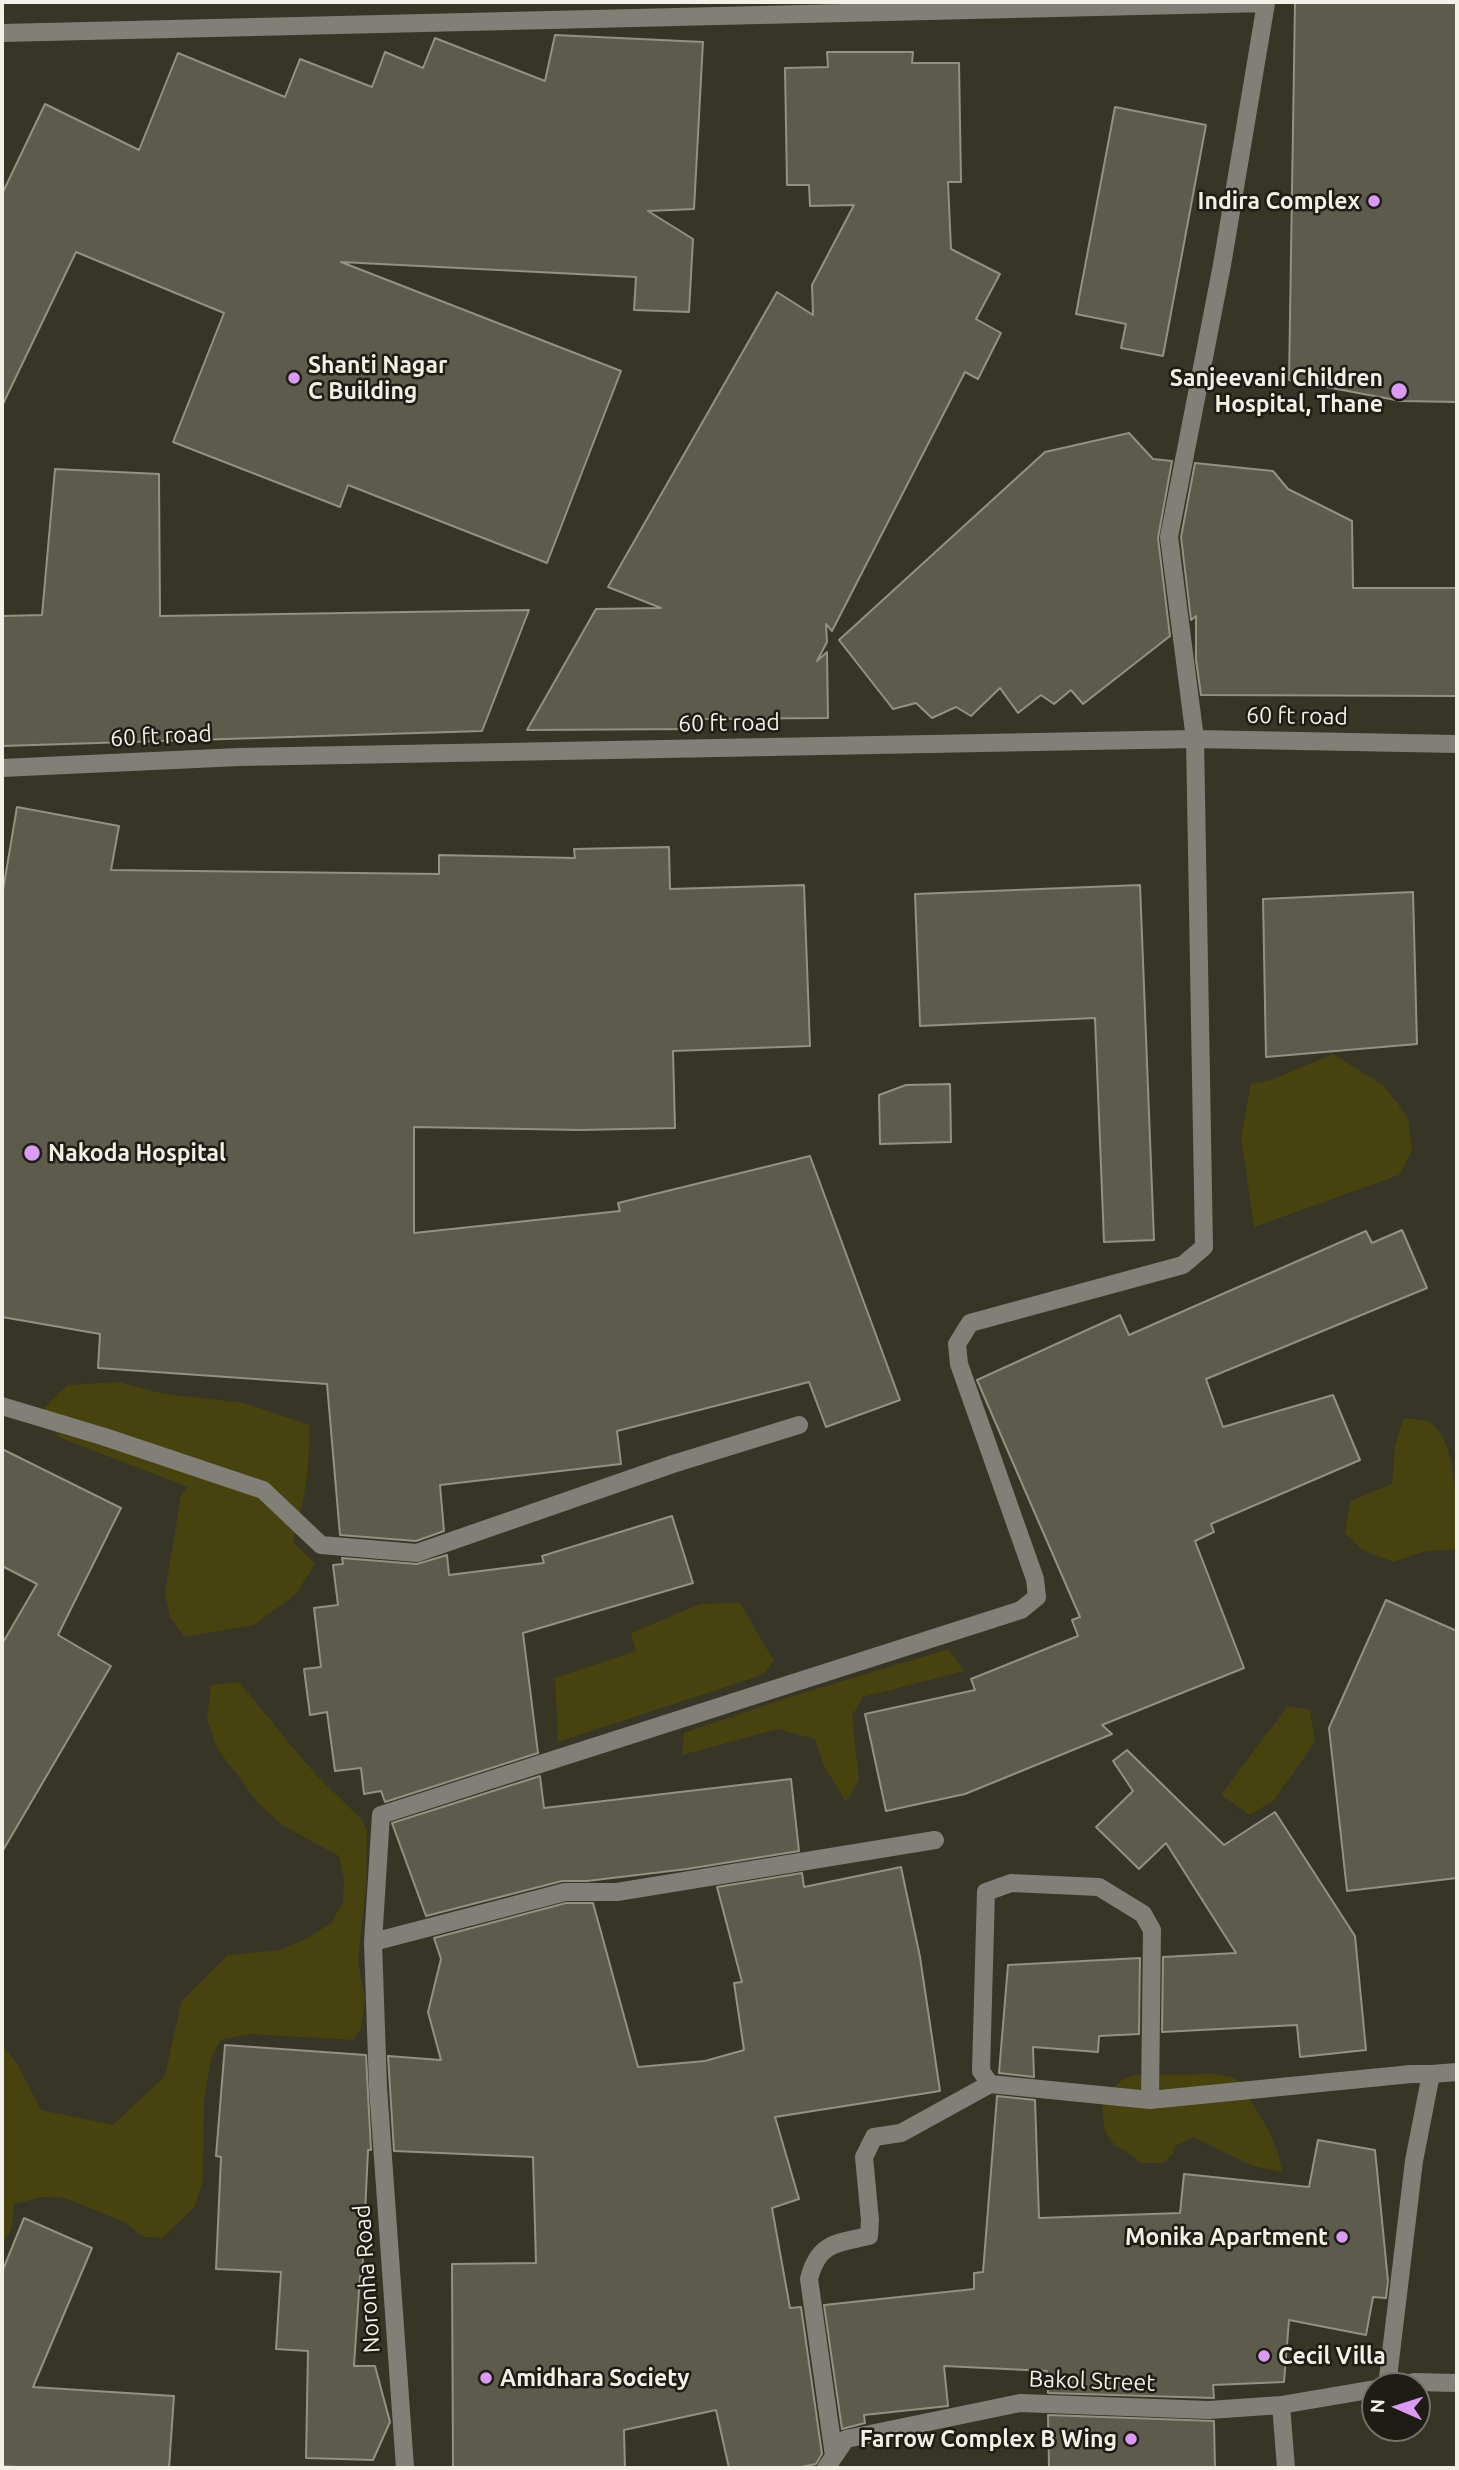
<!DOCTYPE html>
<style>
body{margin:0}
#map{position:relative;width:1459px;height:2470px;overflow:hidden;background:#363526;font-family:Ubuntu,sans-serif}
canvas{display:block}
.frame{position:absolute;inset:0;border:4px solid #f1f1e7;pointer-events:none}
.north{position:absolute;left:1361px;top:2372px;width:70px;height:70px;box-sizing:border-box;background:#1d1c15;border:2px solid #727169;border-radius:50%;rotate:273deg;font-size:19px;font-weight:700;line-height:28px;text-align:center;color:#f1f1e7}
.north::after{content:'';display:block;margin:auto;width:24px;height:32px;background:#dc99f5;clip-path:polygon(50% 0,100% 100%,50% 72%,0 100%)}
</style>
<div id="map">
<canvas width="1459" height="2470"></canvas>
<div class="frame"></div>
<div class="north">N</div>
</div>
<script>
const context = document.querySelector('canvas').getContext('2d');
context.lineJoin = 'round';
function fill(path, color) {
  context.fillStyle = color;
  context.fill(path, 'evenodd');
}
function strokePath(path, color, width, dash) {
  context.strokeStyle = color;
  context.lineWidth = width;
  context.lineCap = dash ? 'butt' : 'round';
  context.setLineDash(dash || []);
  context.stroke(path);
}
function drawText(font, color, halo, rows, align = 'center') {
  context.font = font + ' Ubuntu,sans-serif';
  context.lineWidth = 5;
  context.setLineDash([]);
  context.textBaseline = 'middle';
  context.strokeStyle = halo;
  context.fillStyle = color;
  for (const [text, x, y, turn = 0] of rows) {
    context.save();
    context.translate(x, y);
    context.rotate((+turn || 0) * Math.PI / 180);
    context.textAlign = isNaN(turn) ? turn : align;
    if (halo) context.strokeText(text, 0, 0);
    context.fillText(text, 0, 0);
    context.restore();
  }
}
fill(new Path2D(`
 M 1333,1054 L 1384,1086 L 1408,1117 L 1412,1151 L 1399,1175 L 1254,1227 L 1241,1138 L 1251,1084 L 1271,1080 Z
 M 119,1382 L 165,1394 L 244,1403 L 309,1425 C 310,1469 305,1499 293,1542 L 315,1564 L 295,1595 L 254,1625 L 185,1637 L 170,1617 L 165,1593 L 181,1495 L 188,1487 L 58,1437 L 44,1408 L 68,1385 Z
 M 1404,1418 C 1412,1419 1425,1419 1431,1423 C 1459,1446 1457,1513 1457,1549 L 1422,1552 L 1394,1562 L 1364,1551 L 1345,1533 L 1350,1501 L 1392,1484 L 1395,1446 Z
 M 740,1603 L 774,1661 L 762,1675 L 558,1742 L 555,1678 L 636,1651 L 631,1633 L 700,1604 Z
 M 949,1649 L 964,1671 L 863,1697 L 852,1716 L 859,1780 L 846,1802 L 824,1766 L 815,1739 L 778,1729 L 682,1755 L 684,1733 L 780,1700 Z
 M 239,1682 L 315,1774 L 362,1820 L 367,1831 L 366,1886 L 358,1962 L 365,1999 L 361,2028 L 353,2040 L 249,2034 L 220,2040 L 211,2059 L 204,2102 L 203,2180 L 194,2208 L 162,2238 L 145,2237 L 124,2222 L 65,2198 L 43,2197 L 14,2204 L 12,2228 L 2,2244 L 2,2045 L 18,2065 L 41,2110 L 113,2125 L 165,2076 L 181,2002 L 228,1955 L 280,1950 L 306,1939 L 331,1923 L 343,1903 L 344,1879 L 339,1856 L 282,1825 L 258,1803 L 217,1748 L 207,1719 L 211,1685 Z
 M 1288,1706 L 1310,1710 L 1315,1742 L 1274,1800 L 1250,1815 L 1221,1795 Z
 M 1214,2074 L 1236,2078 C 1253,2106 1279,2138 1282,2172 L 1253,2166 L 1193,2137 L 1175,2146 L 1173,2154 L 1163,2163 L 1140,2163 C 1134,2155 1129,2154 1121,2149 C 1101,2137 1102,2116 1103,2096 L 1125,2078 L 1135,2075 Z`), '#46430f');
const building = new Path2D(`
 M 1295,2 L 1457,2 L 1457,402 L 1401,401 L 1289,380 Z
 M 555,35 L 703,42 L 694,209 L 648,211 L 693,239 L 689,312 L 634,310 L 636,277 L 341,262 L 621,371 L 547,563 L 348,485 L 340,507 L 173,442 L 224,313 L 76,252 L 2,406 L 2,194 L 45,104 L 139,150 L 178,53 L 285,97 L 300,59 L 372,87 L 385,52 L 423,68 L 435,38 L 545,81 Z
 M 827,52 L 913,52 L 912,63 L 959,63 L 961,182 L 948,182 L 951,249 L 1000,274 L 976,319 L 1001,333 L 978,379 L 965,372 L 832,631 L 826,624 L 827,642 L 817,661 L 827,652 L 828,718 L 691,719 L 691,729 L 527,730 L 596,609 L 661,608 L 608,587 L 777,292 L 813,315 L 812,285 L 854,205 L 810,206 L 809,185 L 787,185 L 785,68 L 828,67 Z
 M 1115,107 L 1206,125 L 1163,356 L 1121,348 L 1126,324 L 1076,314 Z
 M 1129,433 L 1153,459 L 1172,461 L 1158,538 L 1170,636 L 1083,704 L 1071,690 L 1054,704 L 1041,695 L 1018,713 L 1000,688 L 971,716 L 956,707 L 932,718 L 916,703 L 893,709 L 839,640 L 1045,452 Z
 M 1195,463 L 1273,471 L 1288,489 L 1352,521 L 1353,588 L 1457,588 L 1457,696 L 1201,695 L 1196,660 L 1196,616 L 1191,620 L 1181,537 Z
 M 55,469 L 159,474 L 160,616 L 529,610 L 482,731 L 2,746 L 2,616 L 42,615 Z
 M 17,807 L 119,826 L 111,870 L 439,874 L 439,855 L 575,858 L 574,849 L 669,847 L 670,889 L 804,885 L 810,1046 L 673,1051 L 675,1128 L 580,1130 L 414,1127 L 414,1233 L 620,1211 L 618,1203 L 810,1156 L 900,1400 L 826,1427 L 809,1382 L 617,1431 L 621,1464 L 440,1485 L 444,1531 L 416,1541 L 340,1535 L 327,1384 L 98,1368 L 100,1334 L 2,1317 L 2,896 Z
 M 1140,885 L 1154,1240 L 1104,1242 L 1095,1018 L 920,1026 L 915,894 Z
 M 1413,892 L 1417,1044 L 1266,1057 L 1263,899 Z
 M 950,1084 L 951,1142 L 880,1144 L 879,1095 L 906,1085 Z
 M 1402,1230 L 1427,1288 L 1206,1379 L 1223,1427 L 1333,1395 L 1360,1460 L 1211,1524 L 1214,1532 L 1195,1541 L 1244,1668 L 1102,1725 L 1112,1734 L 965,1794 L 886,1811 L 865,1714 L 975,1690 L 971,1679 L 1078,1636 L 1072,1620 L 1080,1617 L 977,1380 L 1120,1315 L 1129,1335 L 1366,1231 L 1372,1243 Z
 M 2,1449 L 121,1508 L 58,1635 L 111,1666 L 2,1852 L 2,1644 L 37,1584 L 2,1566 Z
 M 672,1516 L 693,1583 L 523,1633 L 538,1753 L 385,1802 L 381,1791 L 364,1794 L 361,1768 L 335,1771 L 327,1712 L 310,1715 L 304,1669 L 321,1667 L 314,1608 L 338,1605 L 333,1565 L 343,1564 L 342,1558 L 417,1564 L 447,1555 L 449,1575 L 544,1563 L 542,1556 Z
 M 1386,1600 L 1457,1631 L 1457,1878 L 1347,1891 L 1329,1728 Z
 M 1127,1750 L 1224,1845 L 1275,1812 L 1355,1936 L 1366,2050 L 1300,2057 L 1297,2025 L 1162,2032 L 1163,1957 L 1236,1953 L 1166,1843 L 1139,1869 L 1096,1827 L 1133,1791 L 1113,1761 Z
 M 540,1776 L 544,1808 L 791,1779 L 799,1851 L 687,1869 L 587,1881 L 562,1881 L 426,1916 L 392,1823 Z
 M 901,1867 L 920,1957 L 940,2091 L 775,2117 L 799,2199 L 772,2208 L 790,2308 L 801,2307 L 822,2454 L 816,2464 L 796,2468 L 729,2468 L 716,2410 L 624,2430 L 625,2468 L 453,2468 L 452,2264 L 536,2263 L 533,2157 L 394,2151 L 388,2056 L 441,2060 L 428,2012 L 441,1959 L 434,1938 L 566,1903 L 593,1903 L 638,2067 L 705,2061 L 744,2050 L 734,1983 L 742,1982 L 717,1887 L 802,1873 L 804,1887 Z
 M 1140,1958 L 1139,2034 L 1099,2036 L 1098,2052 L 1033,2047 L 1034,2077 L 999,2073 L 1008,1965 Z
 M 225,2045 L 366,2055 L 371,2150 L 368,2150 L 362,2276 L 360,2276 L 354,2366 L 375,2366 L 390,2422 L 373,2460 L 306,2458 L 308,2351 L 276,2349 L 281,2272 L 216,2269 L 221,2157 L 216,2156 Z
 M 997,2096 L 1035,2100 L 1039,2218 L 1180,2213 L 1184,2174 L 1309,2187 L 1318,2140 L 1375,2150 L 1388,2281 L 1386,2298 L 1373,2297 L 1366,2335 L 1289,2320 L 1284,2382 L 1213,2385 L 1214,2398 L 1048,2393 L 1047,2371 L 944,2366 L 948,2406 L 864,2415 L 865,2423 L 842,2429 L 824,2305 L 974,2289 L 974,2273 L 983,2272 Z
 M 24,2218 L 92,2248 L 33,2387 L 174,2396 L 169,2468 L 37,2468 L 2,2466 L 2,2272 Z
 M 1048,2415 L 1214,2421 L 1215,2468 L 1049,2468 Z`);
fill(building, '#5d5c4c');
strokePath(building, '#939280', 2);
strokePath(new Path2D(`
 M 2,33 L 1266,3 L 1222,265 L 1169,537 L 1195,739 L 1204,1247 L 1183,1265 L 970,1323 L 957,1344 L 959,1364 L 1035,1579 L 1037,1597 L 1021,1610 L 381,1815 L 373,1942
 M 2,768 L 239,757 L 1195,739 L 1457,744
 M 2,1406 L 105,1437 L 263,1490 L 321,1545 L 417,1553 L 673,1464 L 799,1425
 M 1150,2100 L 1152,1930 L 1143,1914 L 1099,1887 L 1011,1883 L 986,1892 L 981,2071 L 990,2084 L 1150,2100 L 1411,2074 L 1431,2074
 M 1387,2386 L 1414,2161 L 1431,2074 L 1457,2072
 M 1394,2386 L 1414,2382 L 1457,2383
 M 1281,2405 L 1286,2468
 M 834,2456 L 809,2279 C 818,2243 836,2243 869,2236 L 870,2220 L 864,2157 L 874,2137 L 901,2133 L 990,2084
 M 405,2468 L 378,2087 L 373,1942 L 565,1892 L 617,1892 L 935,1840
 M 826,2468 L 846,2439 L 1020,2403 L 1209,2410 L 1281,2405 L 1375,2389`), '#808078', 18);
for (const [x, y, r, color] of [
 [1374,201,7,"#dc99f5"],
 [294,378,7,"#dc99f5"],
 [1399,391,9,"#dc99f5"],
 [32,1153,9,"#dc99f5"],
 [1342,2237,7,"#dc99f5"],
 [1264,2356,7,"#dc99f5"],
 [486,2378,7,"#dc99f5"],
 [1131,2439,7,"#dc99f5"]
]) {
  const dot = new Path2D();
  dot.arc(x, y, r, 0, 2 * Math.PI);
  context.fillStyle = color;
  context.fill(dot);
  strokePath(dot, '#1d1c15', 2.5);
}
drawText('bold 23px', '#f1f1e7', '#1d1c15', [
 ["Indira Complex",1360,201],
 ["Shanti Nagar",308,365,"left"],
 ["C Building",308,391,"left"],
 ["Sanjeevani Children",1383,378],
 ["Hospital, Thane",1383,404],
 ["Nakoda Hospital",48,1153,"left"],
 ["Monika Apartment",1328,2237],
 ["Cecil Villa",1278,2356,"left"],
 ["Amidhara Society",500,2378,"left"],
 ["Farrow Complex B Wing",1117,2439]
], 'right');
drawText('23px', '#f1f1e7', '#1d1c15', [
 ["60 ft road",1297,716,1],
 ["60 ft road",729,723,-1],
 ["60 ft road",161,736,-3],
 ["Noronha Road",367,2279,-94],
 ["Bakol Street",1092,2381,2]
]);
</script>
